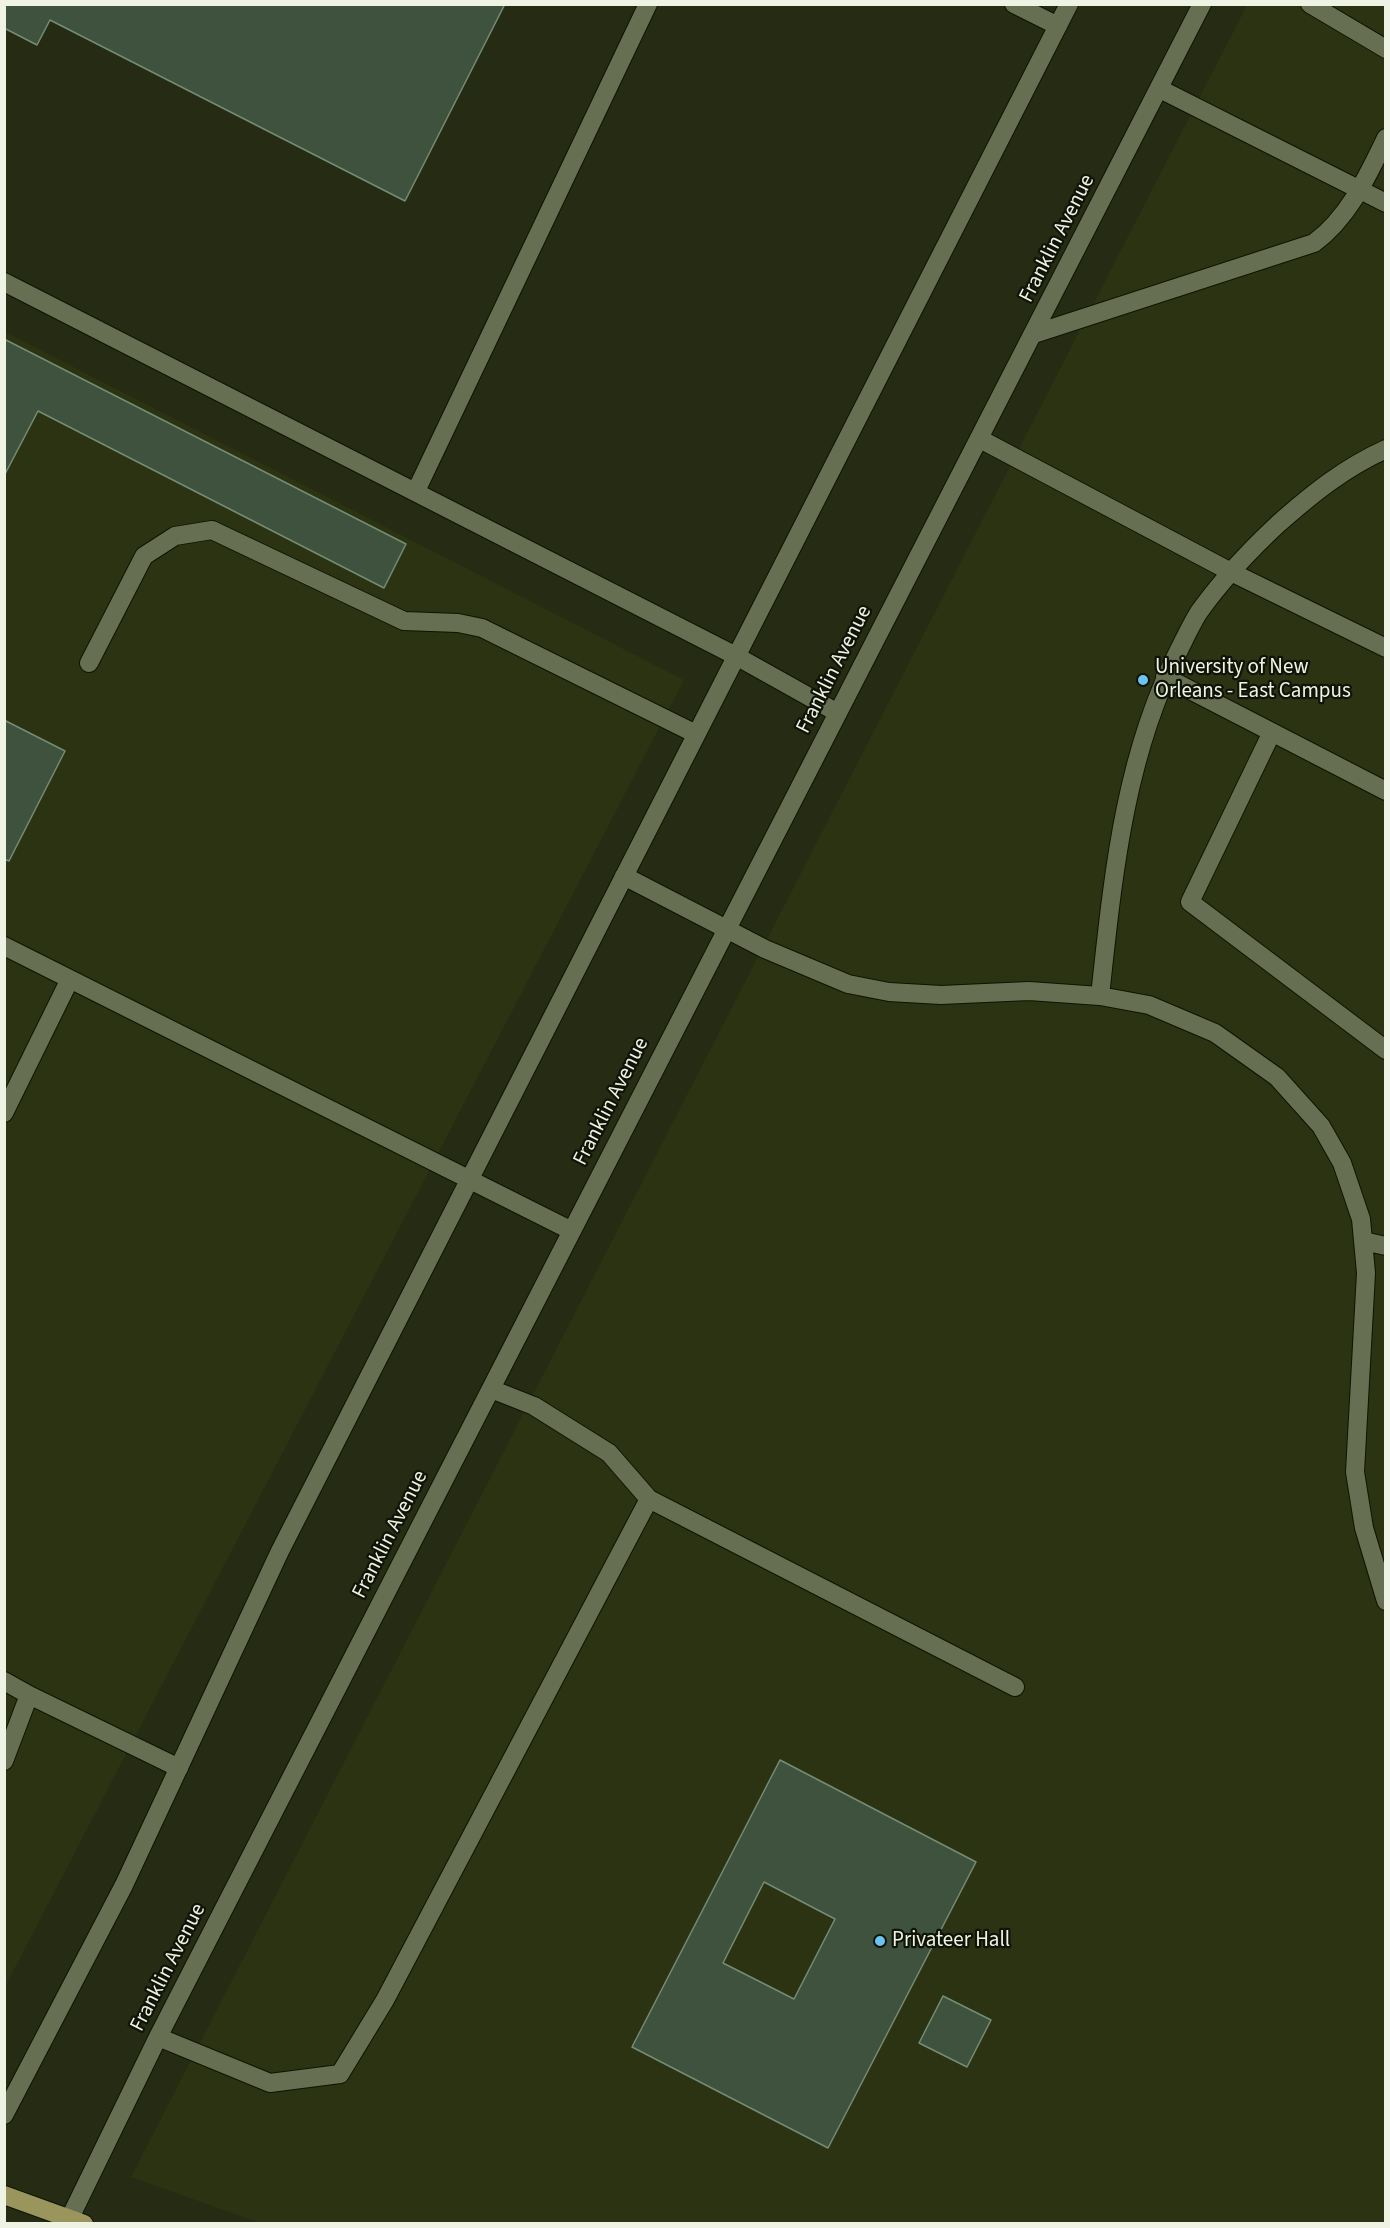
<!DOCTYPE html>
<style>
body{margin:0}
#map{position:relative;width:1390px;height:2228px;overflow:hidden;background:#252c13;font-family:"Source Sans 3",sans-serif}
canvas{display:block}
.frame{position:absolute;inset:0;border:6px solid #eef3e3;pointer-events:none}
</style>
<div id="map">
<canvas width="1390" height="2228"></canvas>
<div class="frame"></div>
</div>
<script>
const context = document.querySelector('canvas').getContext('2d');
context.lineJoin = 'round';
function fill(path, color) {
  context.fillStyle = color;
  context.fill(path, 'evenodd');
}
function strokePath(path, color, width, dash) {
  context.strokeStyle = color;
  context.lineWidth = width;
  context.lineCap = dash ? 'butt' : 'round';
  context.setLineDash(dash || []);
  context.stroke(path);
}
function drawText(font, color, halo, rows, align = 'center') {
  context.font = font + ' "Source Sans 3",sans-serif';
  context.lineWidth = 4.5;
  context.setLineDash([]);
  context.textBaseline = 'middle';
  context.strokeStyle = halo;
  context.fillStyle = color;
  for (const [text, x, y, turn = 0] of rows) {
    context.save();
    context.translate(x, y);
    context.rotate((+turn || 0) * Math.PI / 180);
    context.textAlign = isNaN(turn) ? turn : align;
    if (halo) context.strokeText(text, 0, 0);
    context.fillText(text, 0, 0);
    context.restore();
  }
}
fill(new Path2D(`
 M 1247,5 L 1385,5 L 1385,2223 L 263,2224 L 131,2177 Z
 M 5,332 L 684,680 L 5,1987 Z`), '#2b3312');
const building = new Path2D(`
 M 4,4 L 505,4 L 405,201 L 50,20 L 37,45 L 4,28 Z
 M 4,339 L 406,544 L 384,588 L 38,411 L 4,476 Z
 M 4,720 L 65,751 L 9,861 L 4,859 Z
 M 780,1760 L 976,1862 L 828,2148 L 632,2047 ZM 764,1882 L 835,1919 L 794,1999 L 723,1963 Z
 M 943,1996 L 991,2020 L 967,2067 L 919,2043 Z`);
fill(building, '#3e523d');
strokePath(building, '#768c75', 1.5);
const minor = new Path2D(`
 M 1014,4 L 1058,26
 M 1310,4 L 1386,49
 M 1160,89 L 1386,203
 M 4,282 L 736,656 L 838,713
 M 1034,334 L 1314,243 C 1349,217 1367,177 1386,138
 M 980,439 L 1231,572 L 1386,648
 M 416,491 L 648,4
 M 89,663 L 144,556 L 175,536 L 212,530 L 404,621 L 458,623 L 482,628 L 696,734
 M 1165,677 L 1386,791
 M 1272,732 L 1190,902 L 1386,1050
 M 624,876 L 765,949 L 848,984 L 889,992 L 941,995 L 1029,991 L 1100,996 L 1149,1005 L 1215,1033 L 1277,1077 L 1321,1126 L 1342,1163 L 1361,1219 L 1366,1273 L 1355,1472 L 1364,1528 L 1386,1601
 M 4,946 L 572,1231
 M 1100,996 C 1113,877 1124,756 1180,648 C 1186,636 1192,623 1199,612 C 1222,580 1249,551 1278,524 C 1312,494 1344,468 1386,449
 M 4,1113 L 70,979
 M 1363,1241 L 1386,1246
 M 649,1499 L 1015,1687
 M 4,1681 L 29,1695
 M 4,1761 L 29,1695 L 179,1768
 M 158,2037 L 270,2083 L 340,2074 L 385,2000 L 649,1499 L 609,1453 L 534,1406 L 491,1389
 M 4,2115 L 124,1885 L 280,1551 L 1069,4
 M 67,2224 L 158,2037 L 1202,4`);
const major = new Path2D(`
 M 4,2195 L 84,2224`);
strokePath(minor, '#0f1400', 20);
strokePath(major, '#0f1400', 20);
strokePath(minor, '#676f53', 18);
strokePath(major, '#9a955d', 18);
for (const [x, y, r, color] of [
 [1143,680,6,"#6bc3f2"],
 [880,1941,6,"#6bc3f2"]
]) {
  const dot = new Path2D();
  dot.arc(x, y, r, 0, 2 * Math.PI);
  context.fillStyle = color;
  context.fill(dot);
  strokePath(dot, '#101308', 2);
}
drawText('21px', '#eef3e3', '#101308', [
 ["Franklin Avenue",1058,239,-63],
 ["Franklin Avenue",835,670,-63],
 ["Franklin Avenue",612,1102,-63],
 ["Franklin Avenue",391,1535,-63],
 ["Franklin Avenue",169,1968,-63]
]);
drawText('21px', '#eef3e3', '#101308', [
 ["University of New",1155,668],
 ["Orleans - East Campus",1155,692],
 ["Privateer Hall",892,1941]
], 'left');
</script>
